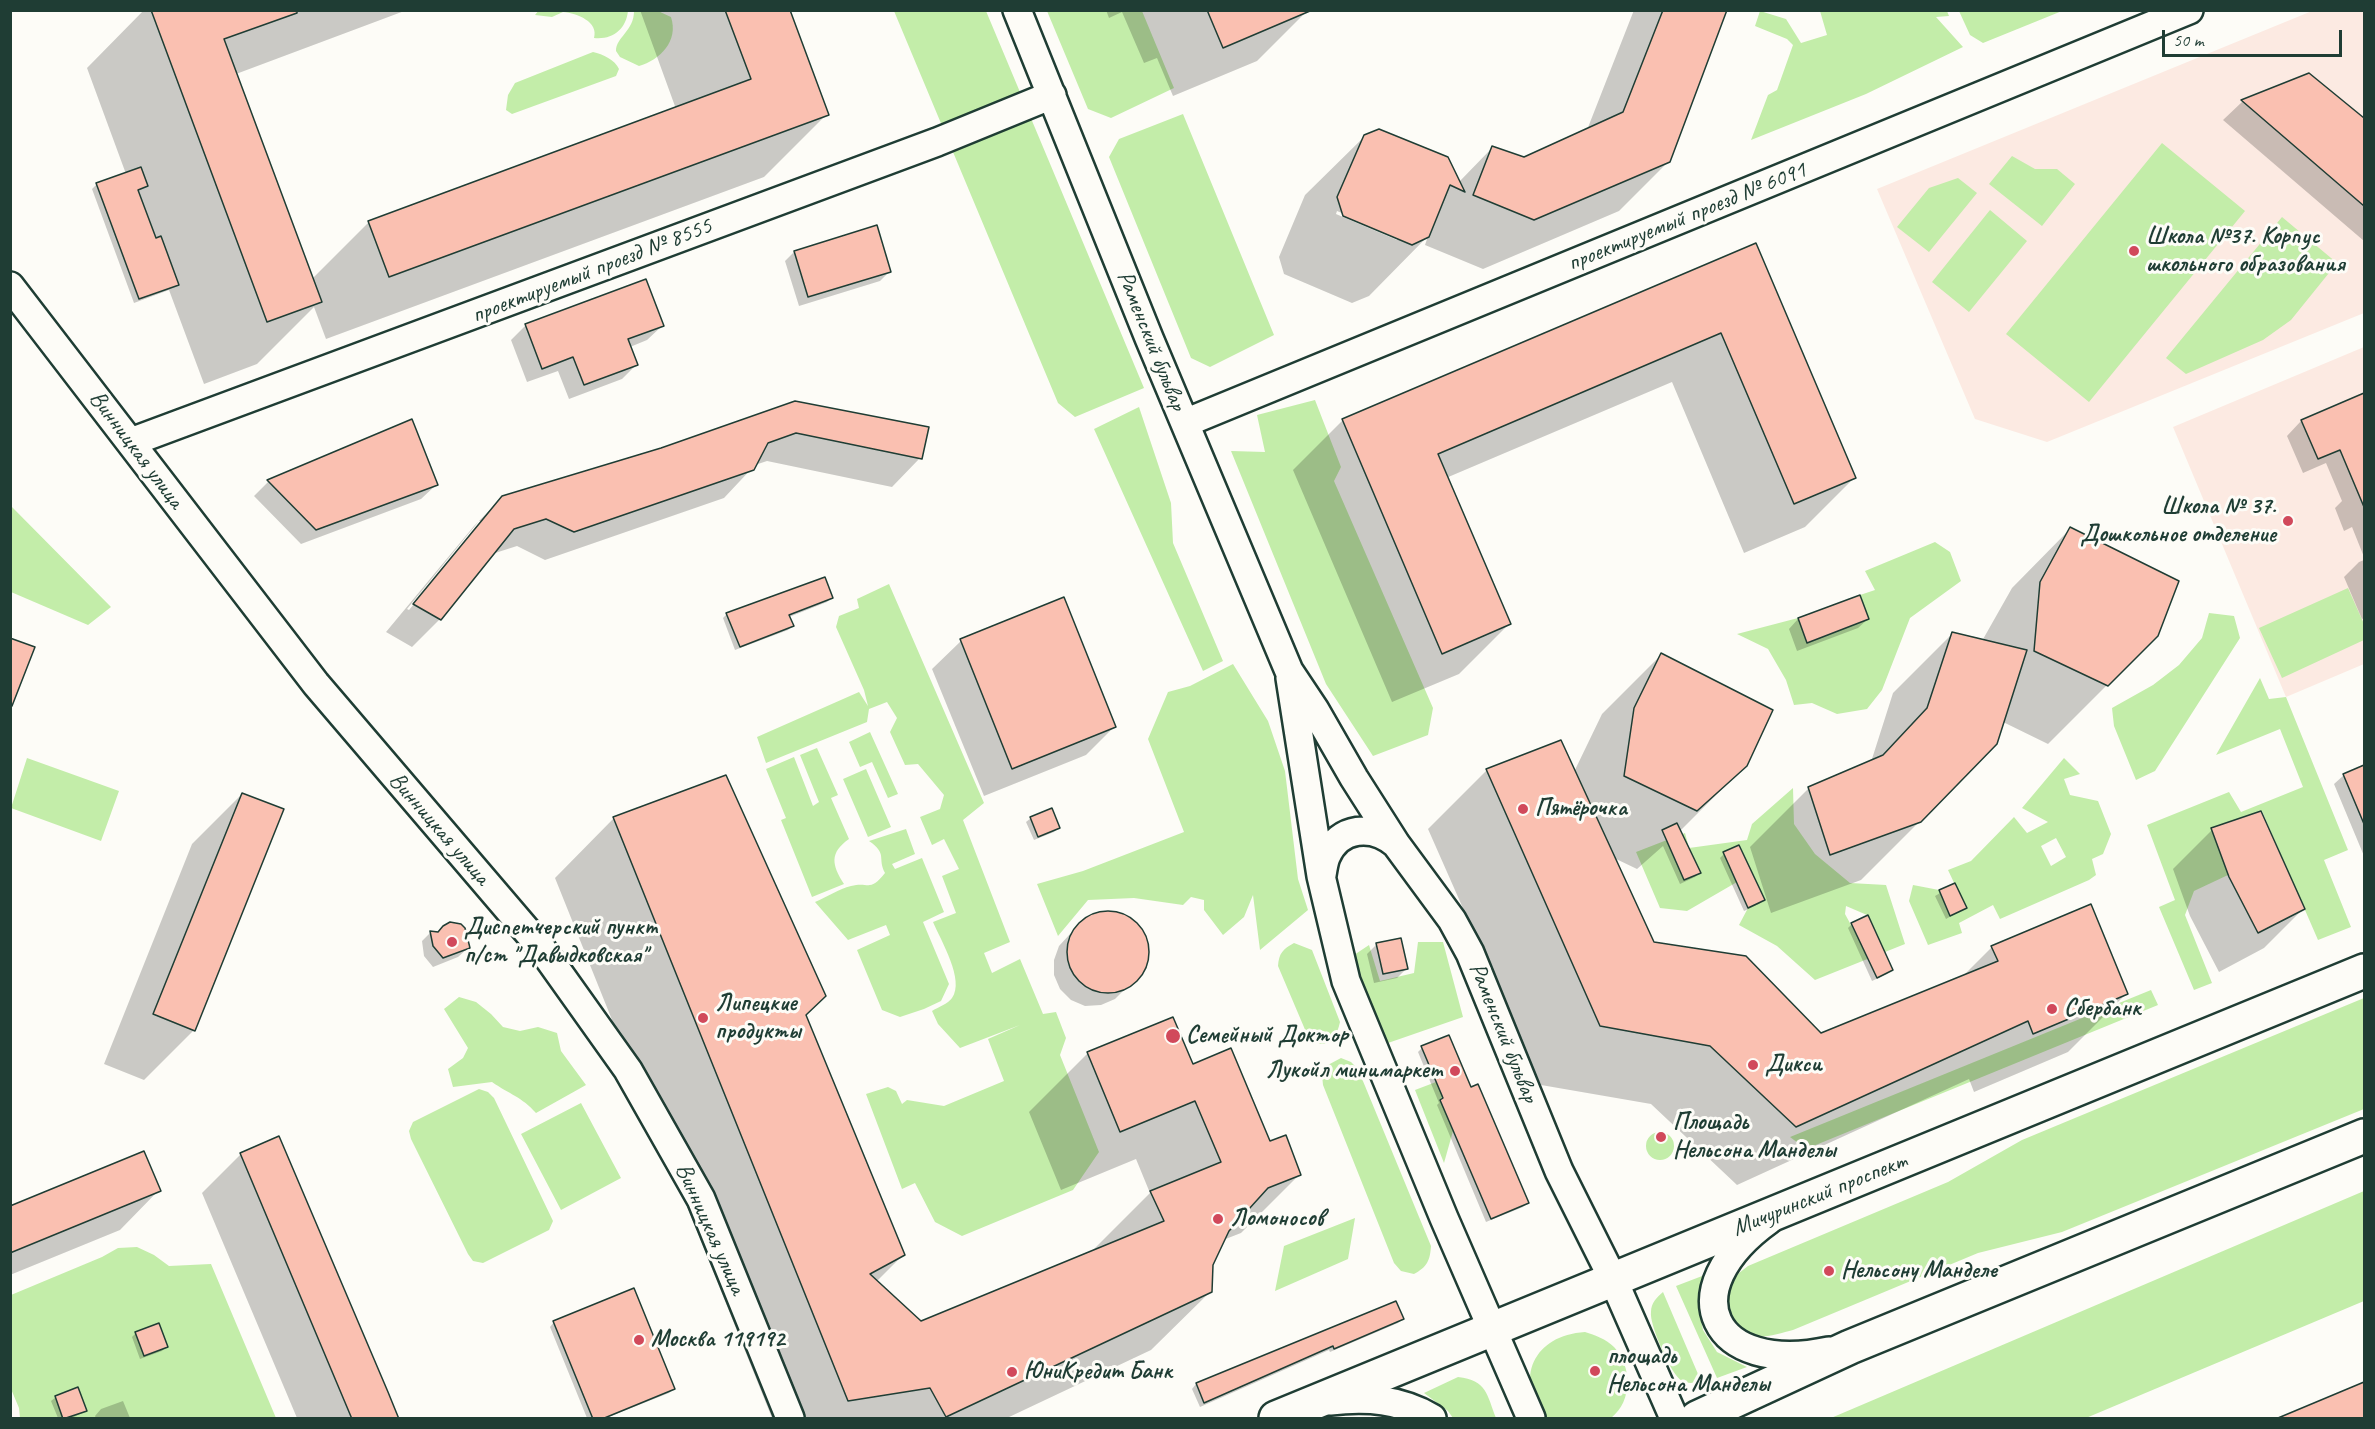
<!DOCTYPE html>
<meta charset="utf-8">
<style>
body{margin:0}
#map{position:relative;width:2375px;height:1429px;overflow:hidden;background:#fdfcf7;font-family:Caveat,sans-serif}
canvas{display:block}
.frame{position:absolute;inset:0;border:12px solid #1f3d34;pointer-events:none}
.scale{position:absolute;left:2162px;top:30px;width:180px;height:27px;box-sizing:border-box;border:3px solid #1f3d34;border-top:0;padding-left:8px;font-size:18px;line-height:21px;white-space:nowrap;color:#1f3d34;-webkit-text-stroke:4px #fdfcf7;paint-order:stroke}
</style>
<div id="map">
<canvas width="2375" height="1429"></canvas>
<div class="frame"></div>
<div class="scale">50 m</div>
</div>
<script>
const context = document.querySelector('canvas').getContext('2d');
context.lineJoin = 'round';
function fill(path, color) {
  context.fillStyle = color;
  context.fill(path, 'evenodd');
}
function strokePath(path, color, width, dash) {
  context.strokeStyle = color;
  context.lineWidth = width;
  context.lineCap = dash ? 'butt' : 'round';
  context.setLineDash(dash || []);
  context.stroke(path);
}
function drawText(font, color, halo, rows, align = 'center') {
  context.font = font + ' Caveat,sans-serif';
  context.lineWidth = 6;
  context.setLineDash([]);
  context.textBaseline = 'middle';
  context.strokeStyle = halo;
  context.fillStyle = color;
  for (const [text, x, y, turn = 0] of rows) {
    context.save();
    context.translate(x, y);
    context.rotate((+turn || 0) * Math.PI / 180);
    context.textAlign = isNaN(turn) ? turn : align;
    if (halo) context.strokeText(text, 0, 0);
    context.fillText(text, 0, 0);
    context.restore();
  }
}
fill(new Path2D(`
 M 2312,11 L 2364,11 L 2364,313 L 2047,442 L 1975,419 L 1877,189 Z
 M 2364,347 L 2364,664 L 2286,697 L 2173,427 Z`), '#fceae2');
fill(new Path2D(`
 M 539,10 L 628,10 L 628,11 C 626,29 613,40 594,38 C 599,22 577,13 563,12 L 552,17 L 535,15 Z
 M 634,11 L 658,11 L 671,17 C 679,41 660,60 639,66 L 620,57 L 616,51 C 616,37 634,31 634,11 Z
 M 894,11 L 986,11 L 1144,388 L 1075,417 L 1058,403 Z
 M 1047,11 L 1142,11 L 1174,88 L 1111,118 L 1088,109 Z
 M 1760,11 L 1786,19 L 1801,43 L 1827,35 L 1820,11 L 1947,11 L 1949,16 L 1936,17 L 1963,47 L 1866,94 L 1751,140 L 1768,95 L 1777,90 L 1793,45 L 1787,39 L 1755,26 Z
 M 1959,11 L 2062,11 L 1983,43 L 1970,35 Z
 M 593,52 C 603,54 615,60 619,69 L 616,76 L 512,114 L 506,110 L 508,95 L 515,83 Z
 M 1183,114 L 1274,335 L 1210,367 L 1191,358 L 1109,157 L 1119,139 Z
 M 2162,143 L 2245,211 L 2089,402 L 2006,334 Z
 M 2012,156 L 2035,169 L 2057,169 L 2075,184 L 2042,226 L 1989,184 Z
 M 1958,178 L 1977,193 L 1929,252 L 1897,227 L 1929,188 Z
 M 1990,210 L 2027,241 L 1969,312 L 1932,282 Z
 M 2282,217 L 2337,263 L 2291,320 L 2263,340 L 2186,374 L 2166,358 Z
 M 1315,400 L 1341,467 L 1334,481 L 1433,708 L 1428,735 L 1373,756 L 1326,684 L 1231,451 L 1265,452 L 1257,415 Z
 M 1139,407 L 1171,503 L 1173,543 L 1223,661 L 1203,671 L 1094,429 Z
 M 10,506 L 11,506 L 111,607 L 88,625 L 11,592 Z
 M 1935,542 L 1950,552 L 1961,581 L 1910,618 L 1882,690 L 1867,709 L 1837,714 L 1812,703 L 1794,705 L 1786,680 L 1768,649 L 1737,634 L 1798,618 L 1807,642 L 1869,619 L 1860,595 L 1875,590 L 1865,571 Z
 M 889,584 L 984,803 L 963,820 L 1010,942 L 984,953 L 992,973 L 1020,959 L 1043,1014 L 1056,1012 L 1066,1038 L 1060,1055 L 1099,1152 L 1073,1190 L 962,1236 L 935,1222 L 915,1183 L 902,1189 L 866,1094 L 888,1087 L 896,1091 L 902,1104 L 907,1100 L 944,1106 L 1004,1081 L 988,1039 L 1020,1025 L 960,1048 L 938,1024 L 932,1011 C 938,1007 948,1004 952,998 C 965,980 941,941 933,922 L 956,913 L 942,876 L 959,869 L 944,839 L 932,845 L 920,817 L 940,809 L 944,795 L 918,764 L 905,765 L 890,732 L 897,718 L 887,702 L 869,709 L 867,722 L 766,763 L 757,737 L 859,692 L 868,706 L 864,690 L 836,627 L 839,616 L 859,608 L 857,599 Z
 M 2348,588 L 2364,624 L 2364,640 L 2282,678 L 2259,628 Z
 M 2209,613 L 2234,616 L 2240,638 L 2155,771 L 2136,780 L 2114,726 L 2112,708 L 2153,685 L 2179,665 L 2202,638 Z
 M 1233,664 L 1268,721 L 1285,771 L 1298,879 L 1308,910 L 1260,950 L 1253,895 L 1244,917 L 1223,935 L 1204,910 L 1204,900 L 1191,897 L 1183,905 L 1134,898 L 1088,900 L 1058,936 L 1037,884 L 1083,871 L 1184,832 L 1148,739 L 1168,692 L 1190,686 Z
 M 2260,678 L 2269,699 L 2286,697 L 2348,850 L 2324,860 L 2351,927 L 2318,940 L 2262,811 L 2211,828 L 2229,877 L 2228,875 L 2194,891 L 2185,915 L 2212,983 L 2194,990 L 2159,907 L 2175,900 L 2147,825 L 2229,792 L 2241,812 L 2303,787 L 2280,729 L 2216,755 Z
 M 870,732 L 898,794 L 888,798 L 872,762 L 860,767 L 849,742 Z
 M 817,748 L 838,795 L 831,798 L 849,839 C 829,853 832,865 844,884 L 812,897 L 781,820 L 786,818 L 766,769 L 794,757 L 813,806 L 819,802 L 800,755 Z
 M 27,758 L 119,791 L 101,841 L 11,808 Z
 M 2064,758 L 2080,774 L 2064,779 L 2070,795 L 2098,801 L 2111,834 L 2103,854 L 2092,859 L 2096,875 L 2089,880 L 2000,919 L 1993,905 L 1959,923 L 1962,933 L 1928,945 L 1909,901 L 1913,885 L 1939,890 L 1950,916 L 1966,908 L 1948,870 L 1971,861 L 2014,817 L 2027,833 L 2048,822 L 2022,808 ZM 2056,838 L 2066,857 L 2051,866 L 2041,846 Z
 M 866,769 L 891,827 L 868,837 L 843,779 Z
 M 1793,788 L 1794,824 L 1815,854 L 1850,883 L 1886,885 L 1905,944 L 1815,980 L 1777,946 L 1739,925 L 1748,908 L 1737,882 L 1687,911 L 1660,908 L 1636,852 L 1685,833 L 1689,848 L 1747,840 L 1752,824 ZM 1846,906 L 1867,915 L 1879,940 L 1863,947 L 1845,914 Z
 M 906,829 L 915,854 L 892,864 L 895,869 L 922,858 L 944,912 L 923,922 L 949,984 L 941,1001 L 924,1009 L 900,1017 L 882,1010 L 857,950 L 890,935 L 886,925 L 848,940 L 815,902 C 827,897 839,889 851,886 C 869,881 869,893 885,873 C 877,858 888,854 869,841 Z
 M 1418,942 L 1443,942 L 1463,1017 L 1388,1043 L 1359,977 L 1354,955 L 1369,945 L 1380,981 L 1414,973 Z
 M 1294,943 L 1312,950 L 1340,1022 C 1336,1041 1326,1050 1309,1039 L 1278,966 C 1279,953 1283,949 1294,943 Z
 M 2151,990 L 2158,1005 L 1806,1149 L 1790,1137 Z
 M 459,997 L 476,1002 L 491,1014 L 503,1027 L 520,1031 L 538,1027 L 557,1033 L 561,1051 L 586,1085 L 536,1113 C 522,1097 509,1094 492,1082 L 453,1087 L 448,1069 L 463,1058 L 468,1048 L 444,1009 Z
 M 2364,998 L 2364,1109 L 2062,1232 L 1978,1253 L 1793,1330 C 1781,1333 1764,1339 1752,1336 C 1728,1330 1720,1297 1734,1278 C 1737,1274 1743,1270 1748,1266 L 1948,1182 L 2022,1140 Z
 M 1341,1058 L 1351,1062 L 1358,1069 L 1431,1246 C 1430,1261 1427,1267 1414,1274 L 1401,1271 L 1394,1263 L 1323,1085 L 1322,1075 L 1326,1066 Z
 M 1436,1082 L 1443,1096 L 1440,1100 L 1453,1131 L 1444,1163 L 1415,1090 Z
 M 479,1089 L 488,1092 L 494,1098 L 553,1221 L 549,1230 L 483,1263 L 473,1261 L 468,1254 L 411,1139 L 409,1131 L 413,1122 Z
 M 581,1103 L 621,1178 L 561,1210 L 521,1134 Z
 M1646 1146a14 14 0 1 1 28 0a14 14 0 1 1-28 0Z
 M 2364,1191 L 2364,1301 L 2086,1418 L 1831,1418 Z
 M 1355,1218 L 1348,1259 L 1275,1291 L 1284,1246 Z
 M 137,1247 L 154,1255 L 169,1266 L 211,1264 L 276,1418 L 20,1418 L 19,1408 L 11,1389 L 11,1295 L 102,1257 L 118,1248 Z
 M 1710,1273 L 1703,1287 L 1699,1309 L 1703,1330 L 1717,1352 L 1747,1367 L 1717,1378 L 1676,1286 Z
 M 1663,1292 L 1701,1381 C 1694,1383 1689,1384 1682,1381 C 1671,1375 1649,1324 1651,1312 C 1651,1303 1657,1297 1663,1292 Z
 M 1585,1332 C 1595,1335 1606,1339 1614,1347 C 1632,1366 1633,1401 1611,1418 L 1546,1418 C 1513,1379 1534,1335 1585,1332 Z
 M 1458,1377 C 1487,1380 1487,1395 1496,1418 L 1453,1418 L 1448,1411 L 1424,1393 Z`), '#c3eda9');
fill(new Path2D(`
 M 144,10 L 407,10 L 236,74 L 312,279 L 369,222 L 676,109 L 640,10 L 789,10 L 827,114 L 764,177 L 326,339 L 314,307 L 257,364 L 204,384 L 169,290 L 134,303 L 92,189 L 97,184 L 126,174 L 87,68 Z
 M 1106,10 L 1307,10 L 1307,11 L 1257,61 L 1173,96 L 1157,58 L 1144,63 L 1122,12 L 1109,18 Z
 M 1634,10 L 1725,10 L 1669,161 L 1619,211 L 1483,269 L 1425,245 L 1428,236 L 1369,296 L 1352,303 L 1284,274 L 1279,257 L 1305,195 L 1365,136 L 1459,182 L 1492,148 L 1524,159 L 1587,130 ZM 1337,211 L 1399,238 L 1397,240 L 1336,214 Z
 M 2309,75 L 2364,120 L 2364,241 L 2223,120 L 2242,102 Z
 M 1755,245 L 1854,478 L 1805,527 L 1744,553 L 1672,382 L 1446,478 L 1509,624 L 1459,674 L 1392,702 L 1293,470 L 1343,420 Z
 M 794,252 L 890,271 L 880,281 L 799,306 L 785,261 Z
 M 526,325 L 662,326 L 647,340 L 630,347 L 636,365 L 622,379 L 569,399 L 558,371 L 527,382 L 511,340 Z
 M 2364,394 L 2364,557 L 2352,527 L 2344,531 L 2335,508 L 2342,501 L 2326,463 L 2303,473 L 2287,436 L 2301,421 Z
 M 795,402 L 920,458 L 892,487 L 767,461 L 755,465 L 724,498 L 545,560 L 517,546 L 492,554 L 440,619 L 412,647 L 386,632 L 474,526 L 503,497 L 662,450 ZM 479,521 L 483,521 L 409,610 L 407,609 Z
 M 412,421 L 436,485 L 421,499 L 301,544 L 254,496 L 268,482 Z
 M 2070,529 L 2157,635 L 2048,744 L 2003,722 L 1920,821 L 1861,880 L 1771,913 L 1750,847 L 1809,788 L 1871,762 L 1893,693 L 1952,634 L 1982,641 L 2012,588 Z
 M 2364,560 L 2364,618 L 2362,619 L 2344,577 L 2359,562 Z
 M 832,597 L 827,602 L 789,617 L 792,626 L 788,630 L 735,650 L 723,618 L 727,614 Z
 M 1860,597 L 1868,619 L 1858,628 L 1797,651 L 1789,629 L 1798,619 Z
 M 961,641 L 1115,726 L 1086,755 L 984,796 L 932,669 Z
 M 1661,655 L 1746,765 L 1680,831 L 1699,873 L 1695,877 L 1680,884 L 1663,846 L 1637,869 L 1614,858 L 1653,943 L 1820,1034 L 1962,977 L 1992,947 L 2127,993 L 2068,1052 L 1974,1092 L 1969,1079 L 1737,1185 L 1651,1104 L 1541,1085 L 1428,829 L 1487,770 L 1574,772 L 1602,714 Z
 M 2364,766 L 2364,856 L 2334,784 L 2344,775 Z
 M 725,777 L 804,1015 L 903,1255 L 876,1282 L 921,1323 L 1092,1251 L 1150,1193 L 1136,1159 L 1061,1190 L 1029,1112 L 1088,1053 L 1192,1066 L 1299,1175 L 1241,1233 L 1223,1240 L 1212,1265 L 1211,1291 L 1151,1350 L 1007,1418 L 772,1418 L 555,878 L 613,819 Z
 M 242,794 L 194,1030 L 144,1080 L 104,1064 L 192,844 Z
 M 1031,818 L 1058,828 L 1054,832 L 1034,840 L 1026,822 Z
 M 2212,830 L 2303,909 L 2264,948 L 2219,972 L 2190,916 L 2173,869 Z
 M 1724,854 L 1763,900 L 1759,904 L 1744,911 L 1720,858 Z
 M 1954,885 L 1965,908 L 1946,919 L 1935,896 Z
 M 1099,913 L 1115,913 L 1129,919 L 1140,929 L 1146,943 L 1147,959 L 1141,973 L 1115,999 L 1101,1005 L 1085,1006 L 1071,1000 L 1060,989 L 1054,975 L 1054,960 L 1059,946 L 1070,934 L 1085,919 Z
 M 1852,924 L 1891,970 L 1887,974 L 1872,981 L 1848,928 Z
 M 431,932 L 468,948 L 458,957 L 433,967 L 424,956 L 422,941 Z
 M 1376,945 L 1407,968 L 1397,978 L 1374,983 L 1367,954 Z
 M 1422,1048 L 1470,1089 L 1527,1203 L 1523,1207 L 1486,1222 L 1437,1105 L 1439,1103 L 1418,1052 Z
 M 241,1154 L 397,1418 L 297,1418 L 202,1193 Z
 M 159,1190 L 120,1230 L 10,1275 L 10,1207 Z
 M 1395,1303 L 1402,1319 L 1398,1323 L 1330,1352 L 1329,1350 L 1200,1407 L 1192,1389 L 1196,1384 Z
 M 554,1322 L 674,1388 L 669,1393 L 606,1418 L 587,1418 L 550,1327 Z
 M 136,1333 L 166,1347 L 162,1351 L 140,1359 L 132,1337 Z
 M 56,1397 L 86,1411 L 72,1418 L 58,1418 L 51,1401 Z
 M 123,1401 L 130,1418 L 96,1418 L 95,1416 L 101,1409 Z`), '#0003');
const building = new Path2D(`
 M 151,10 L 297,10 L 297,13 L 224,39 L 322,302 L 267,322 Z
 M 725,10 L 790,10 L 829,115 L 389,277 L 368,221 L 751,79 Z
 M 1207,10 L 1310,10 L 1310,11 L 1223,48 Z
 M 1663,10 L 1727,10 L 1670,162 L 1534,220 L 1473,195 L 1492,146 L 1524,157 L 1623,112 Z
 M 2309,73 L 2364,118 L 2364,206 L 2241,100 Z
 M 1379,129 L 1448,157 L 1465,192 L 1450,185 L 1429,237 L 1412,245 L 1343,216 L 1337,197 L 1364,135 Z
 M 141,167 L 148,186 L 138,190 L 156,238 L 161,236 L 179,285 L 139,299 L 96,183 Z
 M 877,225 L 891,272 L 808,297 L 794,251 Z
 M 1756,243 L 1856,478 L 1794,504 L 1721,333 L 1438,454 L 1511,624 L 1442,654 L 1342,419 Z
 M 646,279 L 664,326 L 628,339 L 638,365 L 584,385 L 573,357 L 542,369 L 525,324 Z
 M 2364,393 L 2364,507 L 2340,450 L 2318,459 L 2301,420 Z
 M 795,401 L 929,427 L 922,459 L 796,433 L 768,443 L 754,470 L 574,532 L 546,519 L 514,529 L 441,620 L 413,604 L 502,496 L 661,448 Z
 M 412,419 L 438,485 L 316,530 L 267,480 Z
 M 2070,527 L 2179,581 L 2158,636 L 2108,686 L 2034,651 L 2040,582 Z
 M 825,577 L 833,598 L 789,615 L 794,626 L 740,647 L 726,613 Z
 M 1860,595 L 1869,619 L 1807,643 L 1798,618 Z
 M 1064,597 L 1116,727 L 1012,769 L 960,639 Z
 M 1952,632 L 2027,650 L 1997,744 L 1921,822 L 1830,855 L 1808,787 L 1883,755 L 1927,708 Z
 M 10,638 L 35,647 L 12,706 L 10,705 Z
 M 1661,653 L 1773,710 L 1747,766 L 1697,811 L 1624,776 L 1634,708 Z
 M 1561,740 L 1654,942 L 1746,956 L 1821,1033 L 1998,961 L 1991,946 L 2091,904 L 2128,994 L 2033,1034 L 2028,1021 L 1796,1127 L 1710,1046 L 1600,1026 L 1486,769 Z
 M 2364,765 L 2364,824 L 2343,774 Z
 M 726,775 L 826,996 L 806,1015 L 905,1255 L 870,1274 L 921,1321 L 1164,1221 L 1150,1191 L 1221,1162 L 1195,1101 L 1120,1132 L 1087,1052 L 1173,1017 L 1193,1064 L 1231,1048 L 1270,1141 L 1286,1135 L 1301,1175 L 1268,1188 L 1229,1231 L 1213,1265 L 1212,1292 L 946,1417 L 930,1388 L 848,1401 L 613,817 Z
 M 242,793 L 284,809 L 195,1031 L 153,1014 Z
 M 1052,808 L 1060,828 L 1038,837 L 1030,817 Z
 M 2261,811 L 2305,909 L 2258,933 L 2229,877 L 2211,828 Z
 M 1677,823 L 1701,873 L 1684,880 L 1662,830 Z
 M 1739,845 L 1765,900 L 1748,908 L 1723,852 Z
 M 1955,883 L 1967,908 L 1950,916 L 1939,890 Z
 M1067 952a41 41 0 1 1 82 0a41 41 0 1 1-82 0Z
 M 1868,915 L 1893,970 L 1877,978 L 1851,923 Z
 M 450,922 L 461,924 L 465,928 L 470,948 L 443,958 L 433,946 L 430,931 L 438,932 L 443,926 Z
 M 1401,938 L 1408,969 L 1383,974 L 1376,943 Z
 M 1449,1035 L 1471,1087 L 1478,1084 L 1529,1203 L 1491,1219 L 1440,1100 L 1443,1098 L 1421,1046 Z
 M 279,1136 L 388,1392 L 399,1419 L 352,1419 L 240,1153 Z
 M 144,1151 L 161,1191 L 10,1253 L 10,1206 Z
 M 634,1288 L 675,1389 L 602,1419 L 593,1419 L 553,1321 Z
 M 1396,1301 L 1404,1319 L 1334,1349 L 1333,1346 L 1204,1403 L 1196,1383 Z
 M 159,1323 L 168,1347 L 144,1356 L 135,1332 Z
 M 2364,1382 L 2364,1419 L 2278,1419 L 2278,1418 Z
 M 78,1387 L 87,1411 L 63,1419 L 55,1396 Z`);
fill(building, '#fac0b1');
strokePath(building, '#1f3d34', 1.5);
const minor = new Path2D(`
 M 1017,10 L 1149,338 L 1289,671 L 1315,710 L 1354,778 L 1396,844 L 1452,920 L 1470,953 L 1559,1171 L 1613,1279 L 1674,1418
 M 10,286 L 316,684 L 539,945 L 628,1070 L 701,1199 L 790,1418
 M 1185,423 L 2189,10
 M 131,442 L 937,142 L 1052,95
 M 1290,678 L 1321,876 L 1346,981 L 1444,1218 L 1531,1418
 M 1322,875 C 1323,869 1324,862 1326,857 C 1339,826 1373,824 1396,844
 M 1769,1220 C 1670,1291 1712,1376 1829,1351
 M 1330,1401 C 1367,1397 1400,1399 1432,1418`);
const major = new Path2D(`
 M 1276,1418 L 2364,971
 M 1697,1418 L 1850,1347 L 2364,1136`);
strokePath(minor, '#1f3d34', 32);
strokePath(major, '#1f3d34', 38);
strokePath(minor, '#fdfcf7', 27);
strokePath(major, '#fdfcf7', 33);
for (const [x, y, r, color] of [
 [2134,251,6,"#d1495b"],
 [2288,521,6,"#d1495b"],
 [1523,809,6,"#d1495b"],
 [452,942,6,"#d1495b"],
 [2052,1009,6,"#d1495b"],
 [703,1018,6,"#d1495b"],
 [1173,1036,8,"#d1495b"],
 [1753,1065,6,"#d1495b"],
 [1455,1071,6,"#d1495b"],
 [1661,1137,6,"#d1495b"],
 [1218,1219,6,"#d1495b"],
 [1829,1271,6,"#d1495b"],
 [639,1340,6,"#d1495b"],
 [1595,1371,6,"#d1495b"],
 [1012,1372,6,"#d1495b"]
]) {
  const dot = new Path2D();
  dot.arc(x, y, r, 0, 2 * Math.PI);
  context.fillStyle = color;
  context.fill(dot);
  strokePath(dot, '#fdfcf7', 2);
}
drawText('24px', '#1f3d34', '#fdfcf7', [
 ["проектируемый проезд № 6091",1687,217,-22],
 ["проектируемый проезд № 8555",592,271,-21],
 ["Раменский бульвар",1151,341,68],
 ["Винницкая улица",136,450,53],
 ["Винницкая улица",439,829,49],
 ["Раменский бульвар",1503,1033,68],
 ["Мичуринский проспект",1820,1195,-22],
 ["Винницкая улица",710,1229,66]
]);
drawText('bold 24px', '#1f3d34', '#fdfcf7', [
 ["Школа №37. Корпус",2146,237],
 ["школьного образования",2146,265],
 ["Школа № 37.",2276,507,"right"],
 ["Дошкольное отделение",2276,535,"right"],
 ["Пятёрочка",1535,809],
 ["Диспетчерский пункт",464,928],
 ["п/ст \"Давыдковская\"",464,956],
 ["Липецкие",715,1004],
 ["продукты",715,1032],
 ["Сбербанк",2064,1009],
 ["Семейный Доктор",1186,1036],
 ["Дикси",1765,1065],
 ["Лукойл минимаркет",1443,1071,"right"],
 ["Площадь",1673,1123],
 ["Нельсона Манделы",1673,1151],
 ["Ломоносов",1230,1219],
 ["Нельсону Манделе",1841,1271],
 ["Москва 119192",651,1340],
 ["площадь",1607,1357],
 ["Нельсона Манделы",1607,1385],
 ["ЮниКредит Банк",1024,1372]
], 'left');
</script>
